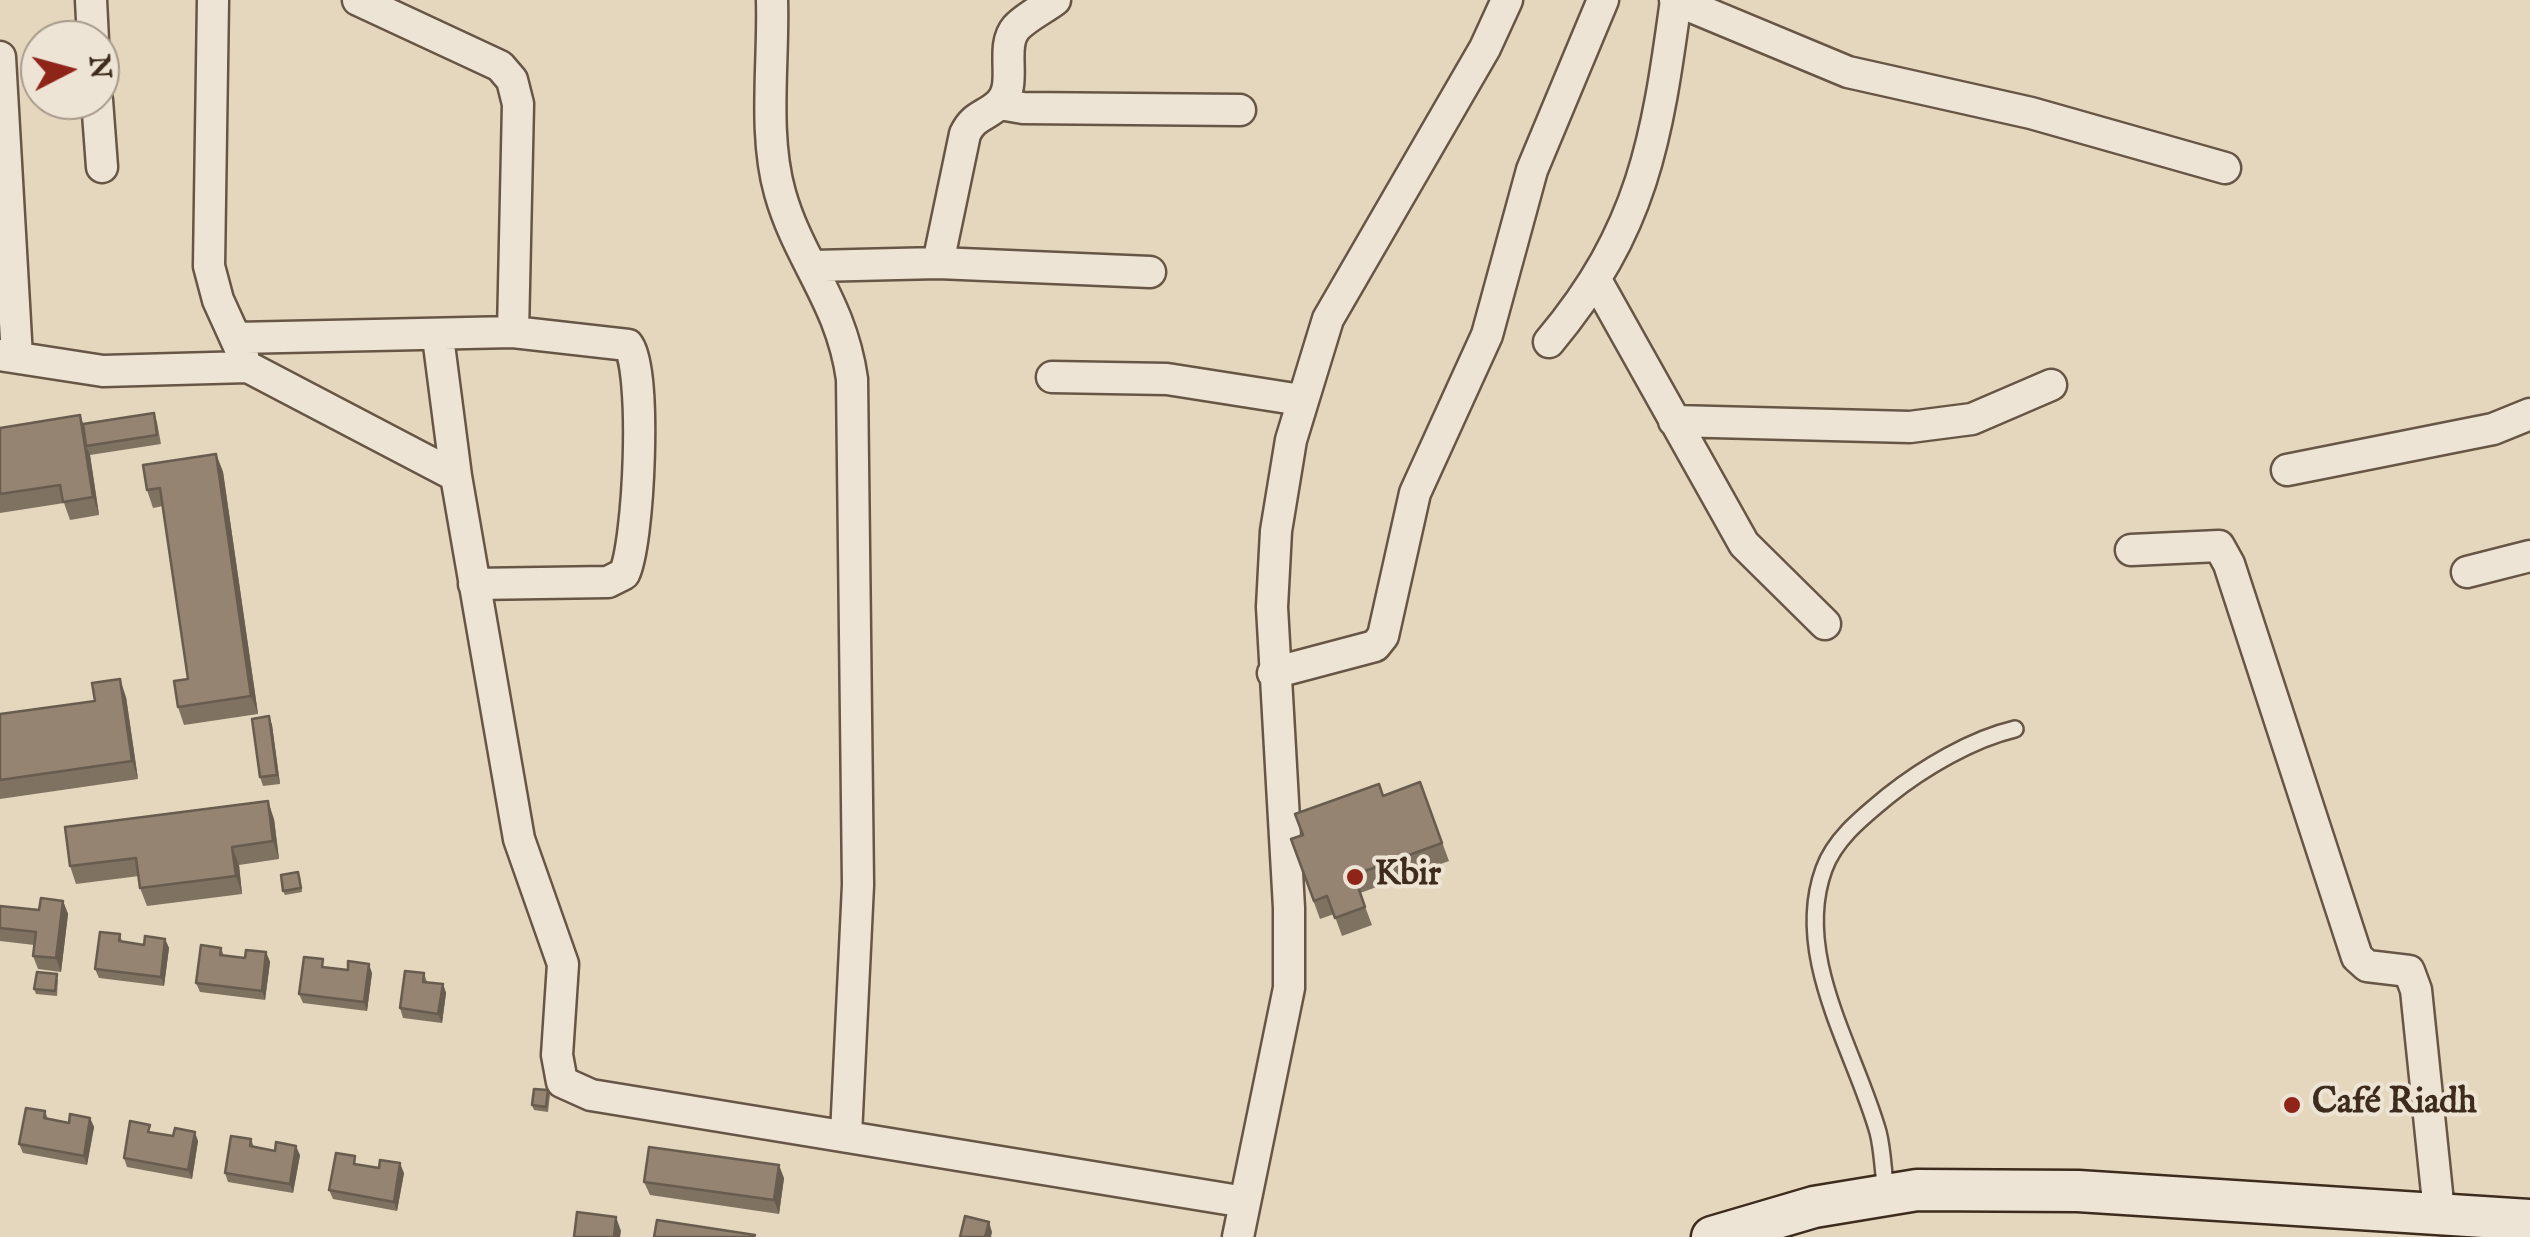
<!DOCTYPE html>
<meta charset="utf-8">
<style>
body{margin:0}
#map{position:relative;width:2530px;height:1237px;overflow:hidden;background:#e5d6be;font-family:"IM FELL English",serif}
canvas{display:block}
.north{position:absolute;left:20px;top:20px;width:100px;height:100px;box-sizing:border-box;background:#eee4d5;border:2px solid #a79a8b;border-radius:50%;rotate:84deg;font-size:28px;font-weight:700;line-height:40px;text-align:center;color:#3d2b1d}
.north::after{content:'';display:block;margin:auto;width:35px;height:45px;background:#8f2418;clip-path:polygon(50% 0,100% 100%,50% 72%,0 100%)}
</style>
<div id="map">
<canvas width="2530" height="1237"></canvas>
<div class="north">N</div>
</div>
<script>
const context = document.querySelector('canvas').getContext('2d');
context.lineJoin = 'round';
function strokePath(path, color, width, dash) {
  context.strokeStyle = color;
  context.lineWidth = width;
  context.lineCap = dash ? 'butt' : 'round';
  context.setLineDash(dash || []);
  context.stroke(path);
}
function fill(path, color) {
  context.fillStyle = color;
  context.fill(path, 'evenodd');
}
function drawText(font, color, halo, rows, align = 'center') {
  context.font = font + ' "IM FELL English",serif';
  context.lineWidth = 8;
  context.setLineDash([]);
  context.textBaseline = 'middle';
  context.strokeStyle = halo;
  context.fillStyle = color;
  for (const [text, x, y, turn = 0] of rows) {
    context.save();
    context.translate(x, y);
    context.rotate((+turn || 0) * Math.PI / 180);
    context.textAlign = isNaN(turn) ? turn : align;
    if (halo) context.strokeText(text, 0, 0);
    context.fillText(text, 0, 0);
    context.restore();
  }
}
const lane = new Path2D(`
 M 1886,1192 C 1883,1173 1883,1151 1878,1132 C 1855,1050 1792,956 1824,869 C 1835,838 1864,816 1888,796 C 1923,768 1972,739 2015,729`);
const street = new Path2D(`
 M 91,0 L 93,40
 M 213,0 L 209,266 L 218,300 L 243,355
 M 358,0 L 500,66 L 512,80 L 518,104 L 513,332
 M 772,0 C 774,62 763,133 780,193 C 799,261 841,301 852,379 L 858,885 L 846,1135
 M 1675,0 L 1848,72 L 2031,113 L 2225,168
 M 0,57 L 17,357
 M 97,100 L 102,167
 M 1000,104 L 1023,108 L 1240,110
 M 938,263 L 965,134 C 974,115 985,117 999,104 C 1019,86 999,48 1016,28 C 1026,17 1043,9 1055,0
 M 814,266 L 938,263 L 1150,272
 M 1596,280 L 1744,544 L 1825,624
 M 438,337 L 456,476 L 519,839 L 563,964 L 557,1055 L 562,1082 L 591,1095 L 1245,1202
 M 236,338 L 513,332 L 628,345 C 647,370 639,545 624,574 L 608,582 L 474,584
 M 1549,342 C 1643,230 1657,140 1676,0
 M 0,355 L 103,371 L 248,367 L 456,476
 M 1052,377 L 1167,379 L 1301,400
 M 1674,421 L 1910,427 L 1972,419 L 2051,385
 M 2287,470 L 2493,429 L 2530,414
 M 2131,550 L 2219,546 L 2229,564 L 2357,957 L 2367,966 L 2409,971 L 2416,990 L 2439,1212
 M 2467,572 L 2530,556
 M 1273,673 L 1375,646 L 1383,636 L 1415,493 L 1487,335 L 1532,170 L 1603,0
 M 1238,1237 L 1289,988 L 1289,908 L 1272,607 L 1276,531 L 1291,440 L 1328,319 L 1485,48 L 1507,0`);
const secondary = new Path2D(`
 M 1712,1237 L 1814,1207 L 1917,1190 L 2078,1191 L 2530,1220`);
strokePath(lane, '#675645', 20);
strokePath(street, '#675645', 35);
strokePath(secondary, '#3d2b1d', 45);
strokePath(lane, '#eee4d5', 15);
strokePath(street, '#eee4d5', 30);
strokePath(secondary, '#eee4d5', 40);
fill(new Path2D(`
 M 154,413 L 157,422 L 161,444 L 90,455 L 99,515 L 70,520 L 64,503 L 0,513 L 0,428 L 80,415 L 83,424 Z
 M 216,454 L 223,472 L 258,714 L 184,725 L 178,707 L 188,679 L 163,506 L 153,508 L 147,490 Z
 M 126,697 L 138,779 L 0,799 L 0,714 Z
 M 269,716 L 272,725 L 280,784 L 263,786 L 260,777 Z
 M 1420,782 L 1449,861 L 1360,893 L 1372,925 L 1342,936 L 1334,914 L 1320,919 L 1291,839 L 1383,796 Z
 M 274,819 L 279,859 L 239,865 L 242,894 L 147,906 L 140,888 L 139,876 L 76,884 L 70,866 Z
 M 300,876 L 302,892 L 285,895 L 283,891 Z
 M 63,901 L 68,914 L 61,972 L 38,969 L 33,956 L 34,945 L 0,941 L 0,906 L 39,910 Z
 M 120,934 L 122,942 L 144,945 L 165,939 L 169,948 L 164,986 L 99,978 L 95,969 Z
 M 221,948 L 224,956 L 245,958 L 266,952 L 270,962 L 265,1000 L 200,992 L 196,983 Z
 M 326,967 L 372,973 L 367,1011 L 303,1003 L 299,994 Z
 M 424,973 L 427,982 L 443,984 L 446,993 L 442,1023 L 403,1018 L 400,1008 Z
 M 58,979 L 57,996 L 36,994 L 34,989 Z
 M 548,1090 L 550,1095 L 548,1112 L 534,1110 L 532,1105 Z
 M 45,1111 L 48,1119 L 69,1123 L 90,1118 L 94,1127 L 87,1165 L 23,1153 L 19,1144 Z
 M 152,1133 L 198,1141 L 192,1179 L 127,1167 L 124,1158 Z
 M 251,1139 L 254,1147 L 300,1155 L 293,1193 L 228,1182 L 225,1173 Z
 M 358,1165 L 404,1173 L 397,1211 L 333,1199 L 329,1190 Z
 M 784,1178 L 779,1214 L 650,1195 L 644,1182 Z`), '#7f7261');
fill(new Path2D(`
 M 80,415 L 86,433 L 86,446 L 90,455 L 99,515 L 93,497 Z
 M 216,454 L 223,472 L 258,714 L 251,696 Z
 M 120,679 L 126,697 L 138,779 L 132,761 Z
 M 269,716 L 272,725 L 280,784 L 277,775 Z
 M 268,801 L 274,819 L 279,859 L 273,841 Z
 M 232,847 L 239,865 L 242,894 L 236,876 Z
 M 63,901 L 68,914 L 61,972 L 56,958 Z
 M 165,939 L 169,948 L 164,986 L 161,977 Z
 M 266,952 L 270,962 L 265,1000 L 262,991 Z
 M 369,964 L 372,973 L 367,1011 L 364,1002 Z
 M 443,984 L 446,993 L 442,1023 L 438,1014 Z
 M 90,1118 L 94,1127 L 87,1165 L 84,1156 Z
 M 195,1132 L 198,1141 L 192,1179 L 188,1170 Z
 M 296,1146 L 300,1155 L 293,1193 L 290,1184 Z
 M 400,1163 L 404,1173 L 397,1211 L 394,1202 Z
 M 779,1165 L 784,1178 L 779,1214 L 774,1200 Z
 M 616,1217 L 621,1231 L 620,1237 L 614,1237 Z
 M 989,1222 L 992,1232 L 991,1237 L 985,1237 Z`), '#685c4f');
const building = new Path2D(`
 M 154,413 L 157,435 L 86,446 L 83,424 Z
 M 80,415 L 93,497 L 63,502 L 60,485 L 0,494 L 0,428 Z
 M 216,454 L 251,696 L 178,707 L 174,681 L 188,679 L 160,488 L 147,490 L 143,465 Z
 M 120,679 L 132,761 L 0,780 L 0,714 L 95,701 L 92,683 Z
 M 269,716 L 277,775 L 260,777 L 252,719 Z
 M 1420,782 L 1442,843 L 1354,875 L 1365,907 L 1335,918 L 1327,896 L 1314,901 L 1291,839 L 1303,835 L 1295,814 L 1379,784 L 1383,796 Z
 M 268,801 L 273,841 L 232,847 L 236,876 L 140,888 L 136,858 L 70,866 L 65,827 Z
 M 298,872 L 301,888 L 283,891 L 281,875 Z
 M 41,898 L 63,901 L 56,958 L 33,956 L 36,932 L 0,928 L 0,906 L 39,910 Z
 M 100,932 L 120,934 L 119,941 L 144,945 L 145,936 L 165,939 L 161,977 L 95,969 Z
 M 201,945 L 221,948 L 220,955 L 245,958 L 246,950 L 266,952 L 262,991 L 196,983 Z
 M 304,957 L 323,959 L 322,967 L 348,970 L 348,961 L 369,964 L 364,1002 L 299,994 Z
 M 405,971 L 424,973 L 423,982 L 443,984 L 438,1014 L 400,1008 Z
 M 37,972 L 57,974 L 55,991 L 34,989 Z
 M 534,1089 L 548,1090 L 546,1107 L 532,1105 Z
 M 26,1108 L 45,1111 L 44,1118 L 69,1123 L 70,1114 L 90,1118 L 84,1156 L 19,1144 Z
 M 130,1121 L 150,1125 L 148,1132 L 173,1136 L 175,1128 L 195,1132 L 188,1170 L 124,1158 Z
 M 231,1136 L 251,1139 L 250,1146 L 275,1151 L 276,1142 L 296,1146 L 290,1184 L 225,1173 Z
 M 649,1147 L 779,1165 L 774,1200 L 644,1182 Z
 M 336,1153 L 355,1156 L 354,1164 L 379,1168 L 380,1160 L 400,1163 L 394,1202 L 329,1190 Z
 M 577,1212 L 616,1217 L 614,1237 L 574,1237 Z
 M 965,1216 L 989,1222 L 985,1237 L 960,1237 Z
 M 657,1220 L 755,1235 L 754,1237 L 654,1237 Z`);
fill(building, '#948471');
strokePath(building, '#685c4f', 2.5);
for (const [x, y, r, color] of [
 [1355,877,10,"#8f2418"],
 [2292,1105,10,"#8f2418"]
]) {
  const dot = new Path2D();
  dot.arc(x, y, r, 0, 2 * Math.PI);
  context.fillStyle = color;
  context.fill(dot);
  strokePath(dot, '#eee4d5', 4);
}
drawText('bold 35px', '#3d2b1d', '#eee4d5', [
 ["Kbir",1375,877],
 ["Café Riadh",2312,1105]
], 'left');
</script>
